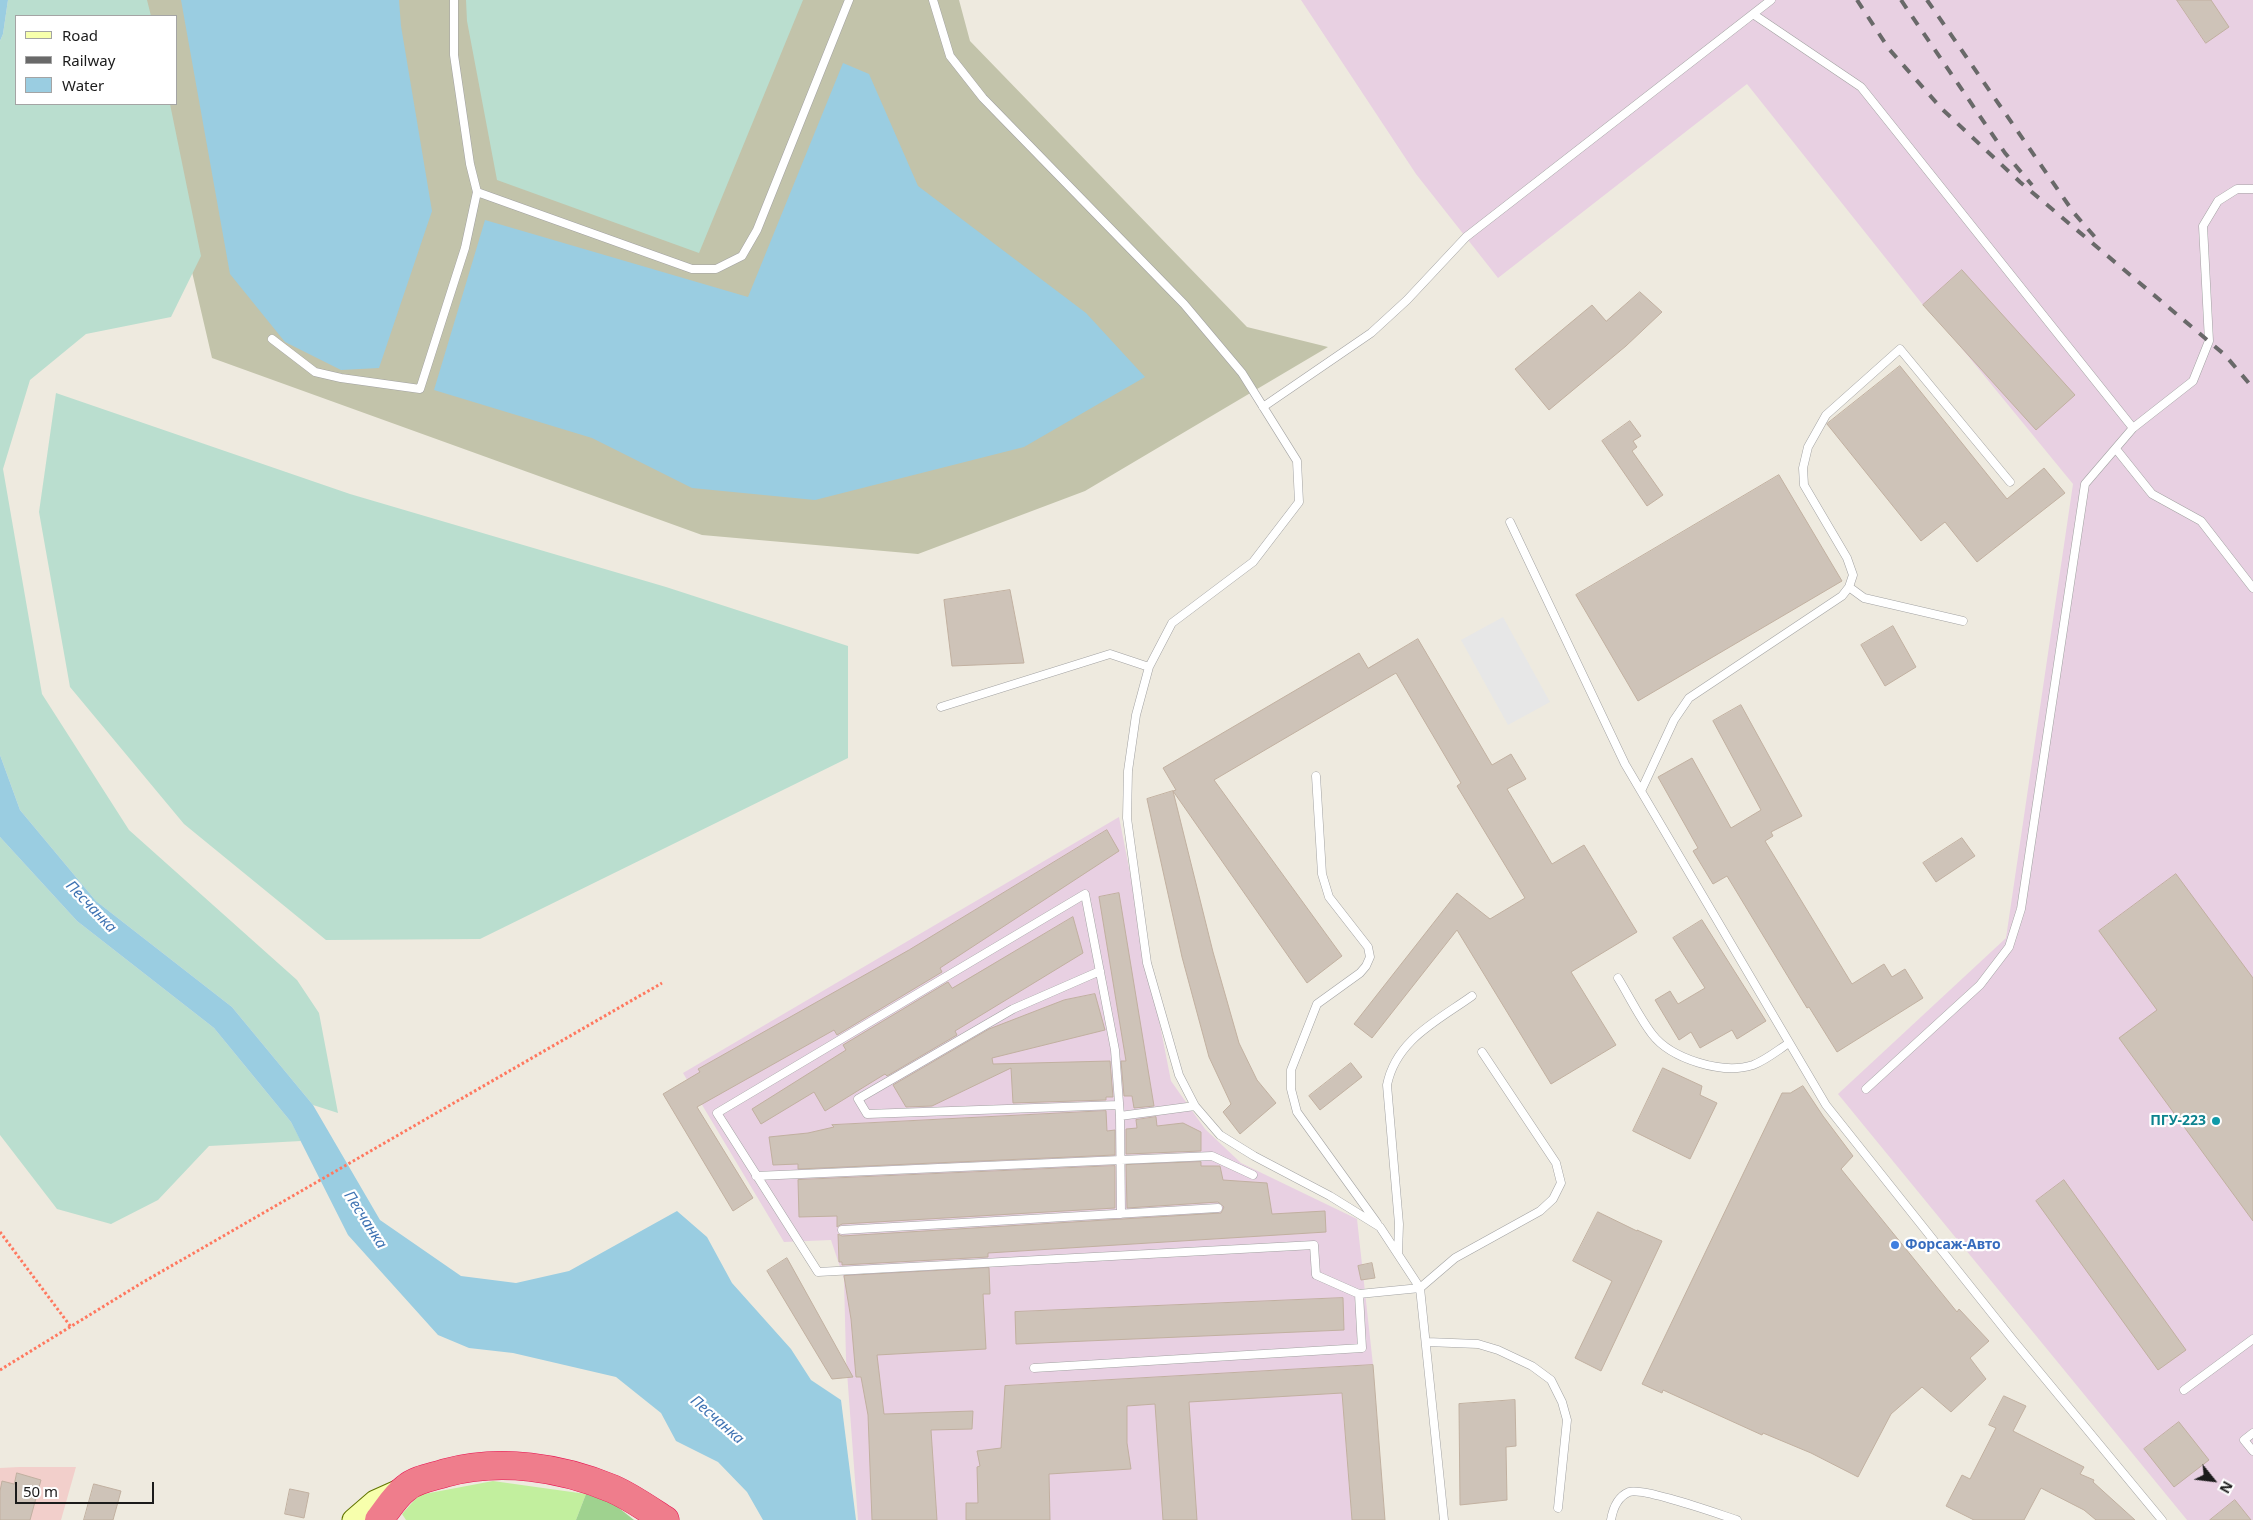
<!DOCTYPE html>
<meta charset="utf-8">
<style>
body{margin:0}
#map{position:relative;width:2253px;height:1520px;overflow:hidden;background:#eeeadf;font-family:"Noto Sans",sans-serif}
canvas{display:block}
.legend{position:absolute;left:15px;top:15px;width:162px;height:90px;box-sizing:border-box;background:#fff;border:1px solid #a4a4a4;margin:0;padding:6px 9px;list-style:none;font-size:15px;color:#1b1b1b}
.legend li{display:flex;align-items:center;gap:10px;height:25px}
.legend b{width:25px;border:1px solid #a4a4a4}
.north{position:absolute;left:2188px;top:1455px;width:50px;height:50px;-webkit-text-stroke:4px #fff;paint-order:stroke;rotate:119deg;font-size:14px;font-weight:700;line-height:20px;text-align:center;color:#1b1b1b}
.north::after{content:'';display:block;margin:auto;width:18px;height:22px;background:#1b1b1b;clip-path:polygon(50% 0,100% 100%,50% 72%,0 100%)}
.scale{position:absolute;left:15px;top:1482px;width:139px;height:22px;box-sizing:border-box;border:2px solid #1b1b1b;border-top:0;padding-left:6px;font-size:15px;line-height:18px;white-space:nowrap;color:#1b1b1b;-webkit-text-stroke:4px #fff;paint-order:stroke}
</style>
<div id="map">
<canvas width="2253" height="1520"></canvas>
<ul class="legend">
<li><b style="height:6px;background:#f7ffac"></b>Road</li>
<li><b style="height:6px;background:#696969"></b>Railway</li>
<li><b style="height:14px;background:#9acde1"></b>Water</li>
</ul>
<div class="north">N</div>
<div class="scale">50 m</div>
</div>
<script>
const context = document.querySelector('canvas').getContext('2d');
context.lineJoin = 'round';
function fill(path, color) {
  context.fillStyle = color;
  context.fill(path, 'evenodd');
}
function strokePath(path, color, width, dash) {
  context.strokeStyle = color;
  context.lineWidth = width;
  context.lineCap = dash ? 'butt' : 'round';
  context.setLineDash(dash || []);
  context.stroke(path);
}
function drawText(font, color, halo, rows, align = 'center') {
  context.font = font + ' "Noto Sans",sans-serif';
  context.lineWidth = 4.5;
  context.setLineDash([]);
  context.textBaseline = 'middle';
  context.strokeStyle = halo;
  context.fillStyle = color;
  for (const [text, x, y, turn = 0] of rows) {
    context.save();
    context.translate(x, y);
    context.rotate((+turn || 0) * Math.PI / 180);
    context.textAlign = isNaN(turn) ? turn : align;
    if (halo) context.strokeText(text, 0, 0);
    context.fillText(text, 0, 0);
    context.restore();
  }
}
fill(new Path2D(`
 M 19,1467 L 76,1467 L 61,1520 L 0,1520 L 0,1468 Z`), '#f2cfcb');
fill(new Path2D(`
 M 1301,0 L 2253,0 L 2253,1520 L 2187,1520 L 1838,1094 L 2006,938 L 2073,484 L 1950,334 L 1923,305 L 1747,84 L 1498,278 L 1416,174 Z
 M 1119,817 L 1171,1081 L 1205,1129 L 1241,1163 L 1357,1219 L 1373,1365 L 1340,1368 L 1352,1520 L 858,1520 L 846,1359 L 844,1279 L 831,1240 L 784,1242 L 683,1073 Z`), '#e8d0e2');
fill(new Path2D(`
 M 129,0 L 959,0 L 970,41 L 1247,327 L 1328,347 L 1085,491 L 918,554 L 702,535 L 212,358 L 153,104 L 176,104 L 176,16 L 133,16 Z`), '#c2c3aa');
fill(new Path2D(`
 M 493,1481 L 586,1494 L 576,1520 L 406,1520 L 402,1514 L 419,1495 Z`), '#c2ef9e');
fill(new Path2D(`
 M 586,1494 L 614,1504 L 634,1520 L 576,1520 Z`), '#9fd28f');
fill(new Path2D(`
 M 8,0 L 147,0 L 151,16 L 16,16 L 16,104 L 170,104 L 201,256 L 171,317 L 86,334 L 30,380 L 3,469 L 42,694 L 129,830 L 297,980 L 319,1013 L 338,1113 L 313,1105 L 232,1007 L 96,901 L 20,810 L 0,755 L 0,41 L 3,34 Z
 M 466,0 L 803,0 L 699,253 L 497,180 L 467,21 Z
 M 56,393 L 350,494 L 666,587 L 848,646 L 848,758 L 480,939 L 326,940 L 184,824 L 70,687 L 39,512 Z
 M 0,837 L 77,921 L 214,1028 L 291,1122 L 301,1141 L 209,1146 L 158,1200 L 111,1224 L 57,1209 L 0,1135 Z`), '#badecf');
fill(new Path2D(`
 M 1503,617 L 1550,702 L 1508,725 L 1461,640 Z`), '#e7e7e7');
fill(new Path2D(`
 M 0,0 L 8,0 L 3,34 L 0,41 Z
 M 181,0 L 399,0 L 401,26 L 432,211 L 379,368 L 341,370 L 285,342 L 230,274 Z
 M 843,63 L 869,74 L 918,186 L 1086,313 L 1145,377 L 1024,447 L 815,500 L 692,488 L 592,438 L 434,390 L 485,220 L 748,297 Z
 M 0,755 L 20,810 L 96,901 L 232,1007 L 313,1105 L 380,1220 L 461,1276 L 516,1283 L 569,1271 L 677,1211 L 707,1237 L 732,1283 L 791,1349 L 811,1380 L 841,1400 L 856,1520 L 763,1520 L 747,1492 L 718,1462 L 676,1441 L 661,1413 L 616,1377 L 513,1353 L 469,1348 L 438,1335 L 348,1235 L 291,1122 L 214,1028 L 77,921 L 0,837 Z`), '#9acde1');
const building = new Path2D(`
 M 2177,0 L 2211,0 L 2229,27 L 2206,43 Z
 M 1962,270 L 2075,395 L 2036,430 L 1923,305 Z
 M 1640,292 L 1662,312 L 1626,346 L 1549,410 L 1515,369 L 1592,305 L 1606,321 Z
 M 1900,366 L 2007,499 L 2044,468 L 2065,493 L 1977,562 L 1945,522 L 1921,541 L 1827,424 Z
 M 1630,421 L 1641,436 L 1633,441 L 1637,447 L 1632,451 L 1663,495 L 1647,506 L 1602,441 Z
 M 1779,475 L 1842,581 L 1638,701 L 1576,595 Z
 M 1010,590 L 1024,663 L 952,666 L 944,600 Z
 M 1893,626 L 1916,667 L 1885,686 L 1861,645 Z
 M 1418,639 L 1492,765 L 1511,754 L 1526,779 L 1507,789 L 1552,864 L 1584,845 L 1637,932 L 1571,972 L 1616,1045 L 1551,1084 L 1457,930 L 1372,1038 L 1354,1024 L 1457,893 L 1490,919 L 1525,898 L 1457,786 L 1461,783 L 1396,673 L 1214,780 L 1342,956 L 1307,983 L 1173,791 L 1176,790 L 1163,768 L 1359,653 L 1368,668 Z
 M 1741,705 L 1802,816 L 1771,832 L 1773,836 L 1765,841 L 1852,984 L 1884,964 L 1892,977 L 1905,969 L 1923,998 L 1837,1052 L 1809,1007 L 1807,1008 L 1727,876 L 1713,884 L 1693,851 L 1698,848 L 1658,777 L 1692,758 L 1731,828 L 1761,810 L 1713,721 Z
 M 1173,791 L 1213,952 L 1239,1043 L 1257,1080 L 1276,1103 L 1240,1134 L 1223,1112 L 1231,1104 L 1209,1057 L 1182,957 L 1147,799 Z
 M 1107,830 L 1119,851 L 940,968 L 942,972 L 837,1035 L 834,1030 L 697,1107 L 753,1198 L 733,1211 L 663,1094 L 700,1072 L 698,1069 L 909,950 Z
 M 1962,838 L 1975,856 L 1936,882 L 1923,863 Z
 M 2176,874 L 2253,978 L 2253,1221 L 2119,1038 L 2157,1010 L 2099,931 Z
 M 1119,893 L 1154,1106 L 1134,1108 L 1132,1096 L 1124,1096 L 1121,1061 L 1126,1061 L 1099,897 Z
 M 1073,917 L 1083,953 L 955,1031 L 957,1035 L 887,1076 L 885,1074 L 825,1111 L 814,1092 L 761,1124 L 752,1109 L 846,1050 L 843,1045 L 948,982 L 952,988 Z
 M 1702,920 L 1766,1021 L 1737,1039 L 1732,1030 L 1700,1048 L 1691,1032 L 1679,1040 L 1655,1000 L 1670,991 L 1678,1004 L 1705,988 L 1673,938 Z
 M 1095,994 L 1105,1030 L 992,1058 L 993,1064 L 1110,1061 L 1113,1097 L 1106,1097 L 1106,1100 L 1013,1103 L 1011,1068 L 932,1106 L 906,1107 L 893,1085 L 989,1029 L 1064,1000 Z
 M 1351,1063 L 1362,1077 L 1320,1110 L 1309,1096 Z
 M 1663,1068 L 1702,1086 L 1700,1095 L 1717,1103 L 1690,1159 L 1633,1131 Z
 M 1803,1086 L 1823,1116 L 1853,1156 L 1841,1169 L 1957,1312 L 1959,1309 L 1989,1341 L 1970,1358 L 1986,1379 L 1951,1412 L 1922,1387 L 1891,1414 L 1858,1477 L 1811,1453 L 1763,1433 L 1762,1435 L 1663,1390 L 1662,1393 L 1642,1384 L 1782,1093 L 1790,1093 Z
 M 1106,1111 L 1107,1131 L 1115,1130 L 1115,1155 L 798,1169 L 798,1164 L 773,1165 L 769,1137 L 808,1133 L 834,1127 L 832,1125 Z
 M 1156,1117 L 1157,1126 L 1183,1123 L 1201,1132 L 1201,1151 L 1126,1154 L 1126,1129 L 1137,1128 L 1136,1120 Z
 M 1201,1162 L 1201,1166 L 1220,1166 L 1223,1180 L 1267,1183 L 1272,1214 L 1325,1211 L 1326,1232 L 988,1253 L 988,1257 L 842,1265 L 842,1262 L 839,1262 L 838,1234 L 842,1236 L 1221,1213 L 1224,1207 L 1218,1202 L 1127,1208 L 1126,1165 Z
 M 1115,1166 L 1115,1208 L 842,1224 L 837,1227 L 837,1216 L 799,1217 L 798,1180 Z
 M 2064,1180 L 2186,1350 L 2158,1370 L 2036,1201 Z
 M 1598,1212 L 1637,1231 L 1637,1230 L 1662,1241 L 1601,1371 L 1575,1358 L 1612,1281 L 1573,1261 Z
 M 787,1258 L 853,1377 L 832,1379 L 767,1271 Z
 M 1372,1263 L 1375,1278 L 1361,1280 L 1358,1266 Z
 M 989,1268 L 990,1294 L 983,1294 L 986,1349 L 877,1355 L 884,1414 L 973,1411 L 972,1429 L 931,1430 L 937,1520 L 872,1520 L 868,1415 L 861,1377 L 856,1377 L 851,1319 L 844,1276 Z
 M 1343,1298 L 1344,1330 L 1016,1344 L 1015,1312 Z
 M 1373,1365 L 1385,1520 L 1352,1520 L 1342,1393 L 1189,1402 L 1197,1520 L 1163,1520 L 1155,1404 L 1127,1406 L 1127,1443 L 1131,1469 L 1049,1474 L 1050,1520 L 966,1520 L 966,1503 L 978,1503 L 977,1467 L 980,1466 L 977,1451 L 1001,1448 L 1005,1386 Z
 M 2004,1396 L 2026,1406 L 2013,1431 L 2084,1467 L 2080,1474 L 2094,1480 L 2093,1482 L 2135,1520 L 2096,1520 L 2084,1510 L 2041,1488 L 2024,1520 L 1974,1520 L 1946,1506 L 1962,1475 L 1970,1479 L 1996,1428 L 1989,1425 Z
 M 1515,1400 L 1516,1446 L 1506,1447 L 1507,1500 L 1460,1505 L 1459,1404 Z
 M 2179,1422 L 2209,1460 L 2174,1487 L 2144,1449 Z
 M 17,1473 L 41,1480 L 30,1520 L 0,1520 L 0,1491 L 2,1481 L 14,1484 Z
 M 94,1484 L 121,1491 L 113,1520 L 84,1520 Z
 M 290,1489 L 309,1493 L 304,1518 L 285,1514 Z
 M 2235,1500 L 2251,1520 L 2210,1520 Z`);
fill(building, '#cec3b8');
strokePath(building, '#c1b0a0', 1);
const lane = new Path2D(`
 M 933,0 L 950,56 L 983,98 L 1184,304 L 1242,373 L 1297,461 L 1299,502 L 1253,562 L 1172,623 L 1149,667 L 1136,715 L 1128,771 L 1127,818 L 1147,963 L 1179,1075 L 1195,1106 L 1220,1135 L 1254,1156 L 1330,1196 L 1380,1227 L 1420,1288 L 1444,1520
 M 1753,14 L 1861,87 L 2133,428
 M 477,192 L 692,269 L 716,269 L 742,256 L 757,230 L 849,0
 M 272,339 L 315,372 L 341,378 L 420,389 L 465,248 L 477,192 L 470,164 L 454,55 L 454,0
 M 1263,407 L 1371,333 L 1407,300 L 1466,237 L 1771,0
 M 2116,449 L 2152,494 L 2201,521 L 2253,588
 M 1510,522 L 1625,764 L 1826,1105 L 2013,1340 L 2162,1520
 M 1849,587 L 1864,598 L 1963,621
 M 941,707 L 1110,654 L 1149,667
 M 1316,776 L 1322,874 L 1329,897 L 1368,947 L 1370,957 L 1366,966 L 1360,973 L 1317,1004 L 1291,1070 L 1291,1089 L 1297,1112 L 1377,1223
 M 1641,791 L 1674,720 L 1689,698 L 1842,596 L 1849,587 L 1853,575 L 1847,558 L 1804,485 L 1803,468 L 1808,447 L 1826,415 L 1900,349 L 2010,482
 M 1100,971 L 1013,1009 L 858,1099 L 867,1114 L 1119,1105
 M 1618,978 C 1629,996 1639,1017 1652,1034 C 1671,1059 1723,1075 1753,1065 C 1766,1060 1778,1050 1789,1043
 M 1866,1089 L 1980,985 L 2009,947 L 2021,909 L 2085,484 L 2133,428 L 2193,381 L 2209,341 L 2203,226 L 2218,201 L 2237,189 L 2253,189
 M 1120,1116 L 1195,1106
 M 756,1176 L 1212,1156 L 1253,1175
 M 842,1230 L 1218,1208
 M 1398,1254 L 1399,1224 L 1387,1085 C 1396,1040 1437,1021 1472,996
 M 1359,1294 L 1420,1288 L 1455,1258 L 1540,1211 L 1553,1199 L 1561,1183 L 1556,1163 L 1482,1052
 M 1427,1342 L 1478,1344 L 1498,1350 L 1532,1366 L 1551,1380 L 1562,1402 L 1567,1420 L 1558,1508
 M 1034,1368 L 1362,1348 L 1359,1294 L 1316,1275 L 1314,1245 L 818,1272 L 717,1113 L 1085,894 L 1115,1050 L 1120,1116 L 1121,1214
 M 2184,1390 L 2253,1339
 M 2253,1433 L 2244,1440 L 2253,1451
 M 1611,1520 C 1613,1508 1617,1497 1629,1492 C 1643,1487 1718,1514 1737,1520`);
const secondary = new Path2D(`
 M 353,1520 L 375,1501 L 404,1488`);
const highway = new Path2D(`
 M 379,1520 C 387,1510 395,1496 406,1488 C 416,1479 433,1477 445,1473 C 500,1458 561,1467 613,1489 C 631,1497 648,1509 665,1520`);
strokePath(lane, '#a2a2a2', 9);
strokePath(secondary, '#617400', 23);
strokePath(highway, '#e61250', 29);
strokePath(new Path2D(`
 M 0,1232 L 71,1327
 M 0,1370 L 140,1284 L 662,983`), '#ff785f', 3, [2.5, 2.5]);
strokePath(lane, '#fff', 8);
strokePath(secondary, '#f7ffac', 21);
strokePath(highway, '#ef7d8c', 28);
strokePath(new Path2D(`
 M 1857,0 L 1889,49 L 1942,109 L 2020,182 L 2225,355 L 2253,388
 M 1901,0 L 2005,153 L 2032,185
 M 1927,0 L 2074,213 L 2101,244`), '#696969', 4, [10, 10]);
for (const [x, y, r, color] of [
 [2216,1121,5,"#0f9aa8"],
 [1895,1245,5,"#3f7fe0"]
]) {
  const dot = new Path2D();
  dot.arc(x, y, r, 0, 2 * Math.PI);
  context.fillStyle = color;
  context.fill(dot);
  strokePath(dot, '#fff', 2);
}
drawText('bold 14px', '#0d838f', '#fff', [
 ["ПГУ-223",2206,1121]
], 'right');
drawText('bold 14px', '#366cbe', '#fff', [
 ["Форсаж-Авто",1905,1245]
], 'left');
drawText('italic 15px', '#3f73b3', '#fff', [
 ["Песчанка",91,907,46],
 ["Песчанка",365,1220,57],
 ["Песчанка",717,1420,41]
]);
</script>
